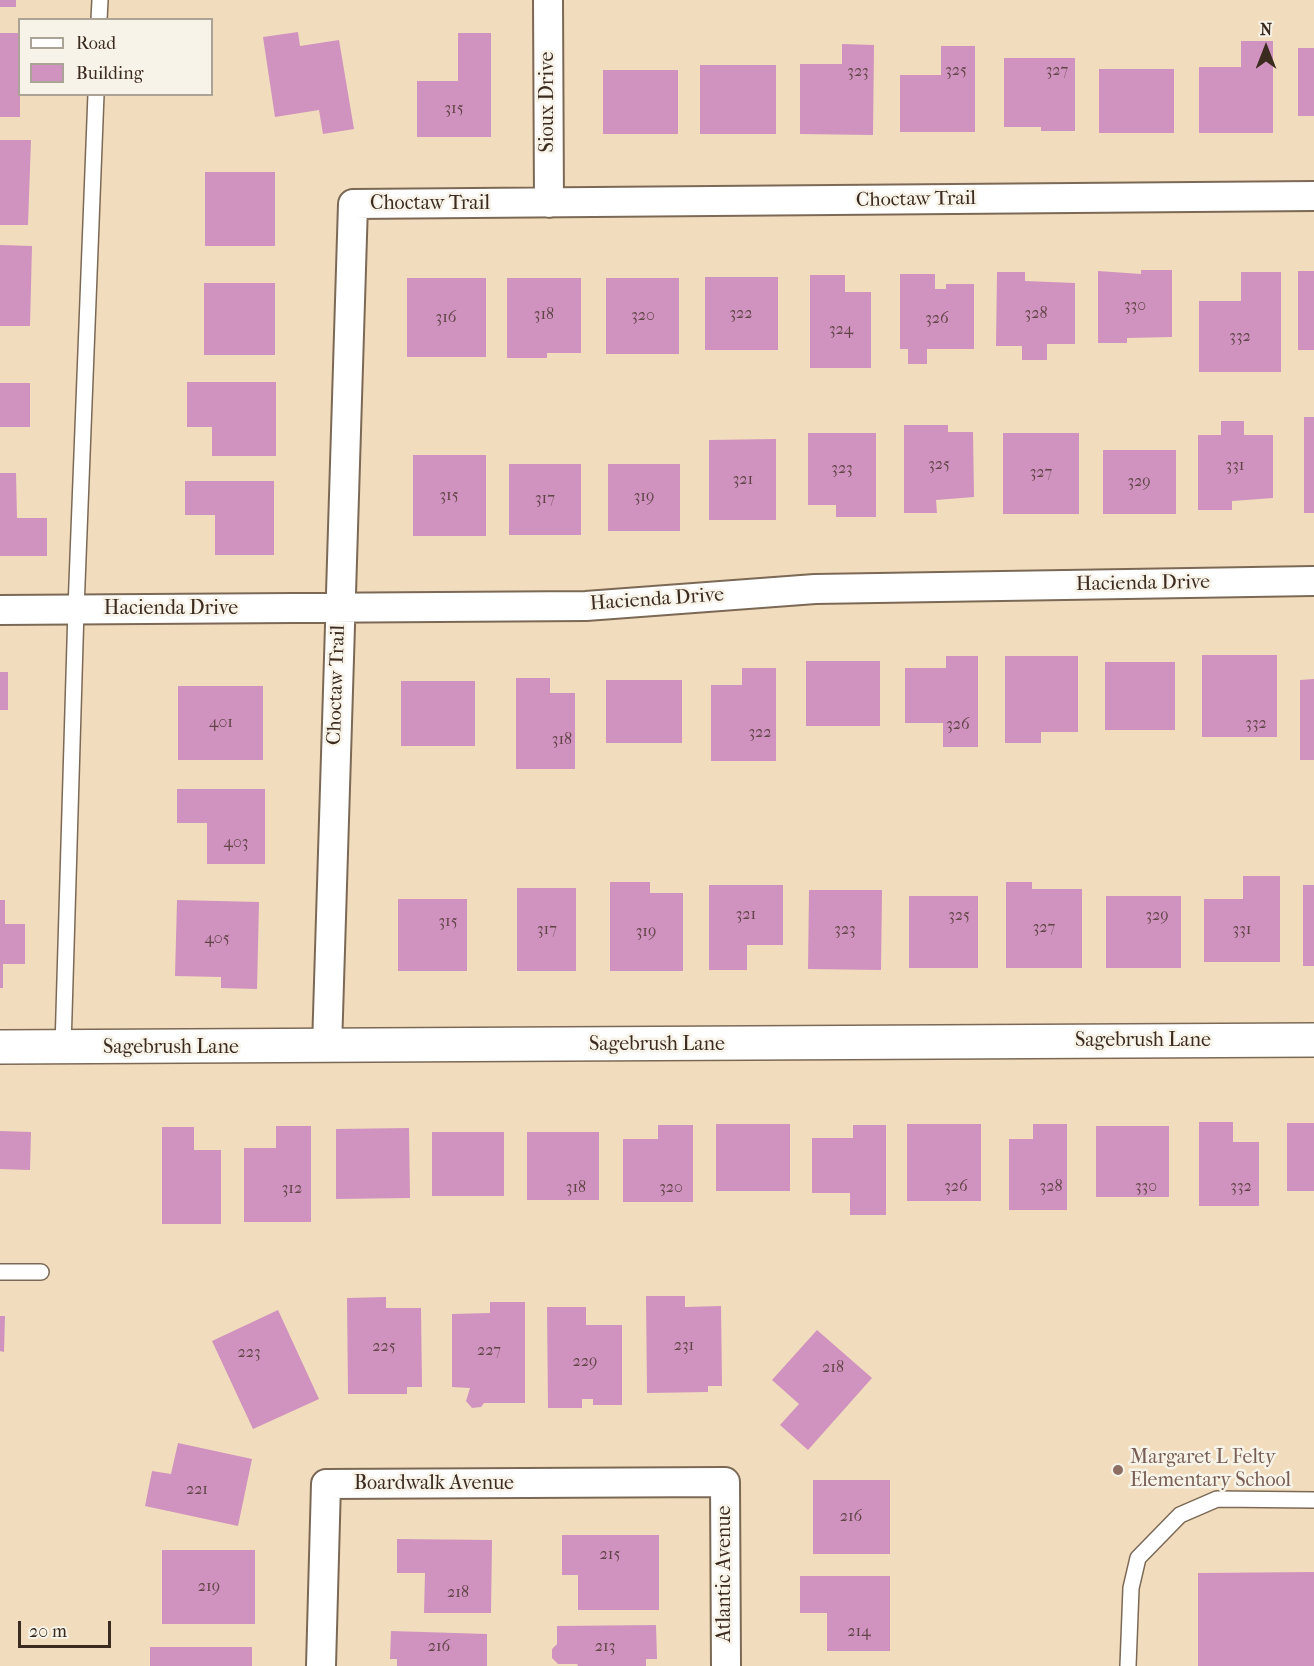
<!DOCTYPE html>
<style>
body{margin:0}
#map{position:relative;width:1314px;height:1666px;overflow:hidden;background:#f1ddbd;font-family:"IM FELL French Canon",serif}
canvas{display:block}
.legend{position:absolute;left:18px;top:18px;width:195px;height:78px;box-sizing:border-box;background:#f7f3e8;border:2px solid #aca397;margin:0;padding:8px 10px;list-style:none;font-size:18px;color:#3b2a1e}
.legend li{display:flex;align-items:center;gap:12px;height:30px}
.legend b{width:30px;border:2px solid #aca397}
.north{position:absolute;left:1236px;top:18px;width:60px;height:60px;-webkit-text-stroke:4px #f7f3e8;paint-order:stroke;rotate:0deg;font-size:16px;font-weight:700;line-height:24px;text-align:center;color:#3b2a1e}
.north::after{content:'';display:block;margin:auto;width:21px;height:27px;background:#3b2a1e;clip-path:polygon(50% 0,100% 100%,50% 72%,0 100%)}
.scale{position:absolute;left:18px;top:1621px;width:93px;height:27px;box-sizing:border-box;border:3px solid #3b2a1e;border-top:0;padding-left:8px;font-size:18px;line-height:21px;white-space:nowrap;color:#3b2a1e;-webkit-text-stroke:4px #f7f3e8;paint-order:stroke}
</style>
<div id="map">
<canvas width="1314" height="1666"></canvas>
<ul class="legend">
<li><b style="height:8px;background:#fff"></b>Road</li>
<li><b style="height:16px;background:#d092bf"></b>Building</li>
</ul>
<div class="north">N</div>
<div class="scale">20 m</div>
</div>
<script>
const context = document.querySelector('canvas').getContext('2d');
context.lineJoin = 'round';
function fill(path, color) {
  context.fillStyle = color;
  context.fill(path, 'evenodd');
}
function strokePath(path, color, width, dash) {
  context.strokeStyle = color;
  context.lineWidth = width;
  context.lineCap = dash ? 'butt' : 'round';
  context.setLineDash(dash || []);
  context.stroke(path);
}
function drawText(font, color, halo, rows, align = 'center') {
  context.font = font + ' "IM FELL French Canon",serif';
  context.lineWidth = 5;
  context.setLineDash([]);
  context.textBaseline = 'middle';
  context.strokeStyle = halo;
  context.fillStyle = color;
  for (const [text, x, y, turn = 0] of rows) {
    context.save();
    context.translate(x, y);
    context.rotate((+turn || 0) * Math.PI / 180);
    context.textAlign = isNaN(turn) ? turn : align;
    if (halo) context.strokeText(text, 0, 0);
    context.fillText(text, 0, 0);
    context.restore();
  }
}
fill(new Path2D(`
 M 0,0 L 16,0 L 16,7 L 0,7 Z
 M 298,32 L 300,46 L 339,40 L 354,129 L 323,134 L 319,110 L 275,117 L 263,37 Z
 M 0,33 L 20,33 L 20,117 L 0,117 Z
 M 458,33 L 491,33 L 491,137 L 417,137 L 417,81 L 458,81 Z
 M 1241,41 L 1273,41 L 1273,133 L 1199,133 L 1199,67 L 1241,67 Z
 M 842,44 L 874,45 L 873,135 L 800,134 L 800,64 L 842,64 Z
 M 941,46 L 975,46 L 975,132 L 900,132 L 900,75 L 941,75 Z
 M 1298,48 L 1314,48 L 1314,116 L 1298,116 Z
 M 1004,58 L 1075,58 L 1075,131 L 1041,131 L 1041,127 L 1004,127 Z
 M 700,65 L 776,65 L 776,134 L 700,134 Z
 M 1099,69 L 1174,69 L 1174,133 L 1099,133 Z
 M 603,70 L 678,70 L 678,134 L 603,134 Z
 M 0,140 L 31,140 L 28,225 L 0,225 Z
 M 205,172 L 275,172 L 275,246 L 205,246 Z
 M 0,245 L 32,246 L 30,326 L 0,326 Z
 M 1141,270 L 1172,270 L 1172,337 L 1127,338 L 1127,343 L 1098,343 L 1098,271 L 1141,274 Z
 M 1298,271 L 1314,271 L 1314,350 L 1298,350 Z
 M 997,272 L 1025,272 L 1025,281 L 1075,283 L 1075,344 L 1047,344 L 1047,360 L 1022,360 L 1022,346 L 996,346 Z
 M 1241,272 L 1281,272 L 1281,372 L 1199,372 L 1199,301 L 1241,301 Z
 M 900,274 L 935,274 L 935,289 L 946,289 L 946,284 L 974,284 L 974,349 L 927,349 L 927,364 L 908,364 L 908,349 L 900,349 Z
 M 810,275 L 845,275 L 845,292 L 871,292 L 871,368 L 810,368 Z
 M 705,277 L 778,277 L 778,350 L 705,350 Z
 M 407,278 L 486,278 L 486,357 L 407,357 Z
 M 507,278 L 581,278 L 581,353 L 547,353 L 547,358 L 507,358 Z
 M 606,278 L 679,278 L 679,354 L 606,354 Z
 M 204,283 L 275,283 L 275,355 L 204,355 Z
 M 187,382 L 276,382 L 276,456 L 212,456 L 212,427 L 187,427 Z
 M 0,383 L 30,383 L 30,427 L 0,427 Z
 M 1304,417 L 1314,417 L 1314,513 L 1304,513 Z
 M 1221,421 L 1244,421 L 1244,435 L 1273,435 L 1273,498 L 1232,501 L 1232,510 L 1198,510 L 1198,435 L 1221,435 Z
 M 904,425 L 948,425 L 948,432 L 973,432 L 974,497 L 936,500 L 937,513 L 904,513 Z
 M 808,433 L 876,433 L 876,517 L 836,517 L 836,505 L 808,505 Z
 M 1003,433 L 1079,433 L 1079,514 L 1003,514 Z
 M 776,439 L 776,520 L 709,520 L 709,440 Z
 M 1103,450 L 1176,450 L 1176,514 L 1103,514 Z
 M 413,455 L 486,455 L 486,536 L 413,536 Z
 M 509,464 L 581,464 L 581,535 L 509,535 Z
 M 608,464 L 680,464 L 680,531 L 608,531 Z
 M 0,473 L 16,473 L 17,518 L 47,518 L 47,556 L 0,556 Z
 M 185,481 L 274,481 L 274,555 L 215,555 L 215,515 L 185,515 Z
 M 1202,655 L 1277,655 L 1277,737 L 1202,737 Z
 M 946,656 L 978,656 L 978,747 L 943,747 L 943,723 L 905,723 L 905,668 L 946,668 Z
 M 1005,656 L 1078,656 L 1078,732 L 1041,732 L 1041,743 L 1005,743 Z
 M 806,661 L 880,661 L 880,726 L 806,726 Z
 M 1105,662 L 1175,662 L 1175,730 L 1105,730 Z
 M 742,668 L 776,668 L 776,761 L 711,761 L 711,685 L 742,685 Z
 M 0,672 L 8,672 L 8,710 L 0,710 Z
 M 516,678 L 550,678 L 550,693 L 575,693 L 575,769 L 516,769 Z
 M 1314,679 L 1314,760 L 1300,760 L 1300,680 Z
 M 606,680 L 682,680 L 682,743 L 606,743 Z
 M 401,681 L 475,681 L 475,746 L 401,746 Z
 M 178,686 L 263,686 L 263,760 L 178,760 Z
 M 177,789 L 265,789 L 265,864 L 207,864 L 207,823 L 177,823 Z
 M 1243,876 L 1280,876 L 1280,962 L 1204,962 L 1204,899 L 1243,899 Z
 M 610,882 L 650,882 L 650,893 L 683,893 L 683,971 L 610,971 Z
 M 1006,882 L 1032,882 L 1032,889 L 1082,889 L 1082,968 L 1006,968 Z
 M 709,885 L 783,885 L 783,945 L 747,945 L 747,970 L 709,970 Z
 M 1303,885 L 1314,885 L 1314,966 L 1303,966 Z
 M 517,888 L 576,888 L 576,971 L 517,971 Z
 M 809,890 L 882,890 L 881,970 L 808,969 Z
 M 909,896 L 978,896 L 978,968 L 909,968 Z
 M 1106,896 L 1181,896 L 1181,968 L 1106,968 Z
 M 398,899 L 467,899 L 467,971 L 398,971 Z
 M 0,900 L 5,900 L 5,924 L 25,924 L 25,964 L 3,964 L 3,988 L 0,988 Z
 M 177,900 L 259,902 L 257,989 L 221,988 L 221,977 L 175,976 Z
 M 1199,1122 L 1233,1122 L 1233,1142 L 1259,1142 L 1259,1206 L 1199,1206 Z
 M 1287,1123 L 1314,1123 L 1314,1191 L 1287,1191 Z
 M 716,1124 L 790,1124 L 790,1191 L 716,1191 Z
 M 907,1124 L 981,1124 L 981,1201 L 907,1201 Z
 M 1033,1124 L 1067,1124 L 1067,1210 L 1009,1210 L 1009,1139 L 1033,1139 Z
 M 658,1125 L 693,1125 L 693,1202 L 623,1202 L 623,1139 L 658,1139 Z
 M 853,1125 L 886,1125 L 886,1215 L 850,1215 L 850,1193 L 812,1193 L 812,1138 L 853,1138 Z
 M 276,1126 L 311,1126 L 311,1222 L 244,1222 L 244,1148 L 276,1148 Z
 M 1096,1126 L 1169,1126 L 1169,1197 L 1096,1197 Z
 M 162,1127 L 194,1127 L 194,1150 L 221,1150 L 221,1224 L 162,1224 Z
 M 409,1128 L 410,1198 L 336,1199 L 336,1129 Z
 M 0,1131 L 31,1132 L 30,1170 L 0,1169 Z
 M 432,1132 L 504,1132 L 504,1196 L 432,1196 Z
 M 527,1132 L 599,1132 L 599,1200 L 527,1200 Z
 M 646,1296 L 685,1296 L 685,1307 L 721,1306 L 722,1386 L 708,1386 L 708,1392 L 647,1393 Z
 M 386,1297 L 386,1308 L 421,1308 L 422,1387 L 407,1387 L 407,1394 L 348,1394 L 347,1298 Z
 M 490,1302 L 525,1302 L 525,1403 L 484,1403 L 481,1407 L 472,1408 L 466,1401 L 470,1388 L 452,1387 L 452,1314 L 490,1313 Z
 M 547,1307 L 586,1307 L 586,1325 L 622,1325 L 622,1405 L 593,1405 L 593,1399 L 582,1399 L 582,1408 L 548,1408 Z
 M 278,1310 L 319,1399 L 253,1429 L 212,1341 Z
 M 0,1316 L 5,1316 L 4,1352 L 0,1351 Z
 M 817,1330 L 872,1378 L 808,1450 L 780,1425 L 799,1404 L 772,1380 Z
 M 178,1443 L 252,1459 L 238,1526 L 145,1506 L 152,1471 L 171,1474 Z
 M 813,1480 L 890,1480 L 890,1554 L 813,1554 Z
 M 562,1535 L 659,1535 L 659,1610 L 578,1610 L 578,1575 L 562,1575 Z
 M 397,1539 L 492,1540 L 491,1613 L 424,1613 L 425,1573 L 397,1573 Z
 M 162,1550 L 255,1550 L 255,1624 L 162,1624 Z
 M 1314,1572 L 1314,1666 L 1198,1666 L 1198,1573 Z
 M 800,1576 L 890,1576 L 890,1651 L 827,1651 L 827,1613 L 800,1613 Z
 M 656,1625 L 657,1659 L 646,1659 L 646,1666 L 578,1666 L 577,1664 L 558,1664 L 552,1658 L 552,1649 L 557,1644 L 557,1626 Z
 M 391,1631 L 487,1634 L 487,1666 L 397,1666 L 397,1659 L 390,1659 Z
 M 150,1647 L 252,1647 L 252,1666 L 150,1666 Z`), '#d092bf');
const service = new Path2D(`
 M 99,20 L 100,0
 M 63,1047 L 76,609 L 96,94
 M 0,1272 L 41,1272
 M 1128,1666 L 1131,1588 L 1138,1558 L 1180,1515 L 1217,1499 L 1314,1500`);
const minor = new Path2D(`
 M 548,0 L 549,203
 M 0,610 L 586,606 L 815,589 L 1314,581
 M 327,1047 L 353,204 L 1314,196
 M 321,1666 L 326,1484 L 725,1482 L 726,1666`);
const tertiary = new Path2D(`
 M 0,1047 L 1314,1040`);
strokePath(service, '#7b6956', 18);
strokePath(minor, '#7b6956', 32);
strokePath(tertiary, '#7b6956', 36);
strokePath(service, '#fff', 15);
strokePath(minor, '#fff', 28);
strokePath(tertiary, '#fff', 33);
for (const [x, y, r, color] of [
 [1118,1470,6,"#8d6e63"]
]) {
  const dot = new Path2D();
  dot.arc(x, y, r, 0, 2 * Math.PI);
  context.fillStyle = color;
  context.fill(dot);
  strokePath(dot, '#f7f3e8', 2);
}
drawText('16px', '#604446', null, [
 ["325",956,71],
 ["327",1057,71],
 ["323",858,72],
 ["315",454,109],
 ["330",1135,306],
 ["322",741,314],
 ["328",1036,314],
 ["318",544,315],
 ["320",643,316],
 ["316",446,318],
 ["326",937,319],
 ["324",841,330],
 ["332",1240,337],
 ["325",939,465],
 ["331",1235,466],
 ["323",842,469],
 ["327",1041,473],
 ["321",743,480],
 ["329",1139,482],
 ["315",449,496],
 ["319",644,497],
 ["317",545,499],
 ["401",221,723],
 ["332",1256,724],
 ["326",958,725],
 ["322",760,733],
 ["318",562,740],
 ["403",236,843],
 ["321",746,915],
 ["325",959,916],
 ["329",1157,916],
 ["315",448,922],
 ["327",1044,928],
 ["317",547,930],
 ["323",845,930],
 ["331",1242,930],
 ["319",646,932],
 ["405",217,939],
 ["326",956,1187],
 ["328",1051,1187],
 ["330",1146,1187],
 ["332",1241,1187],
 ["318",576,1188],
 ["320",671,1188],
 ["312",292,1189],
 ["231",684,1346],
 ["225",384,1347],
 ["227",489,1351],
 ["223",249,1353],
 ["229",585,1362],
 ["218",833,1368],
 ["221",197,1490],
 ["216",851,1517],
 ["215",610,1555],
 ["219",209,1587],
 ["218",458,1593],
 ["214",859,1632],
 ["216",439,1647],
 ["213",605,1647]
]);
drawText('20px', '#3b2a1e', '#f7f3e8', [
 ["Sioux Drive",548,102,-90],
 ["Choctaw Trail",916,200,-1],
 ["Choctaw Trail",430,204],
 ["Hacienda Drive",1143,584,-1],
 ["Hacienda Drive",657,600,-4],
 ["Hacienda Drive",171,609],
 ["Choctaw Trail",337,685,-88],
 ["Sagebrush Lane",1143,1041],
 ["Sagebrush Lane",657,1045],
 ["Sagebrush Lane",171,1048],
 ["Boardwalk Avenue",434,1484],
 ["Atlantic Avenue",725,1574,-90]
]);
drawText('20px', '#785e54', '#f7f3e8', [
 ["Margaret L Felty",1130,1458],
 ["Elementary School",1130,1481]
], 'left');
</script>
